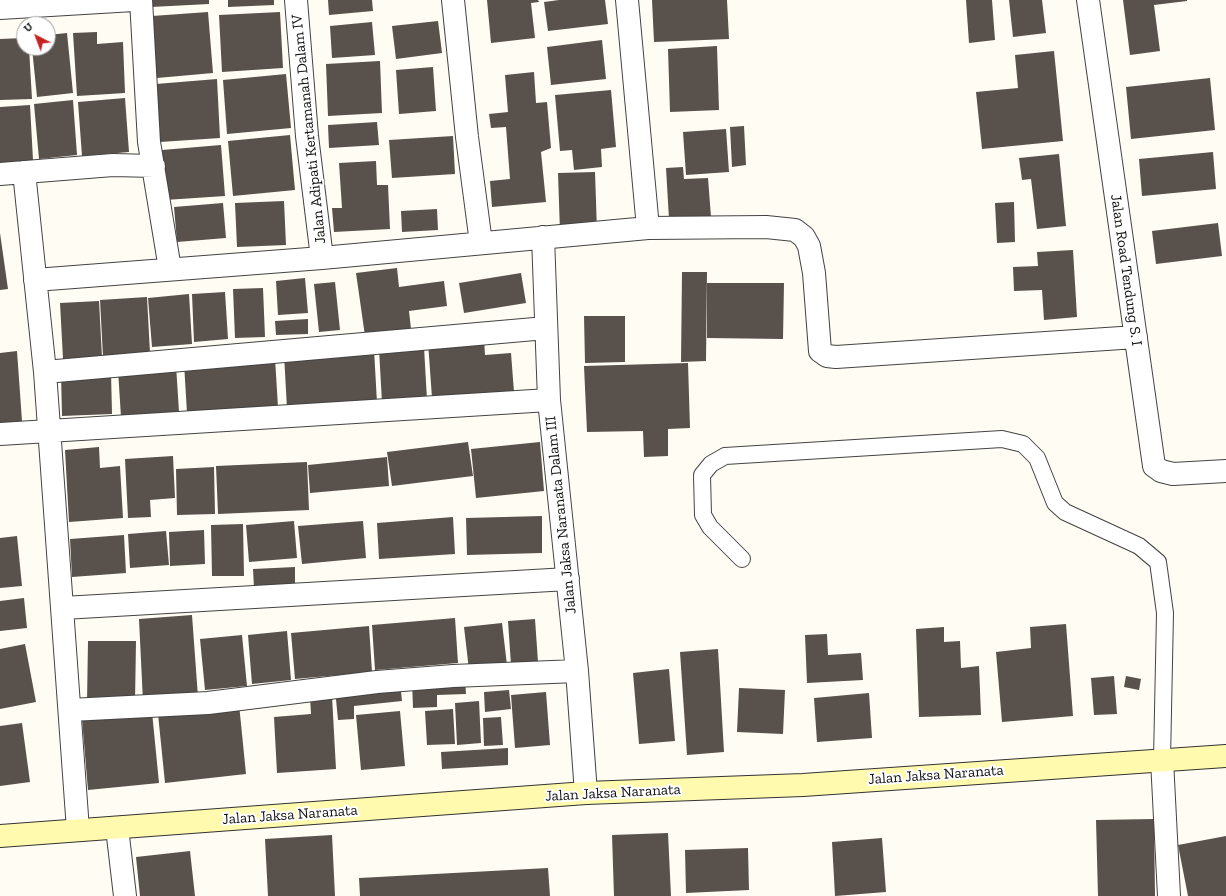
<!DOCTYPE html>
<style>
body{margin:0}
#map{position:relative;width:1226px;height:896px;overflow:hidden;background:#fffdf3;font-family:"Zilla Slab",serif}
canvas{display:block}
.north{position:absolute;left:16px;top:16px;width:40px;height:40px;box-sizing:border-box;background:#fff;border:1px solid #9f9f9f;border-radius:50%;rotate:318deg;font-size:11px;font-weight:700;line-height:16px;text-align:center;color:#101010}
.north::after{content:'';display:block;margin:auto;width:14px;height:18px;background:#c52323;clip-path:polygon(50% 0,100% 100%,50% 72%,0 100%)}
</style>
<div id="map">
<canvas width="1226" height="896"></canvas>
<div class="north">U</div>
</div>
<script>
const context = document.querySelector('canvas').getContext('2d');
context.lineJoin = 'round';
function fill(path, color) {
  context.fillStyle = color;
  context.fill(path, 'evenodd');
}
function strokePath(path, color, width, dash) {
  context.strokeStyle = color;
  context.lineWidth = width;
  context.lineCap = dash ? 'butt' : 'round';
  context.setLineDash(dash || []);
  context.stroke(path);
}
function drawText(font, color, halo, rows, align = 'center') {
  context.font = font + ' "Zilla Slab",serif';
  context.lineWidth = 4;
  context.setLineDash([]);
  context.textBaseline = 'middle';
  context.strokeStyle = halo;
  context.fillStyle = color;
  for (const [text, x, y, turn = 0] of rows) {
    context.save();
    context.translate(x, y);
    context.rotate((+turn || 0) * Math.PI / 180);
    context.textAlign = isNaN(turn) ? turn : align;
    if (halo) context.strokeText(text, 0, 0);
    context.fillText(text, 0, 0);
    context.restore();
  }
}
fill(new Path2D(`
 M 151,0 L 209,0 L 209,4 L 151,7 Z
 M 228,0 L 274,0 L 274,5 L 228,7 Z
 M 328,0 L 372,0 L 373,11 L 329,15 Z
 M 487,0 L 538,0 L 539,2 L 531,3 L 535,38 L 491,43 Z
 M 559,0 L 605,0 L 608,24 L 548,31 L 544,2 Z
 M 652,0 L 727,0 L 729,39 L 654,42 Z
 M 966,0 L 992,0 L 995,40 L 969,43 Z
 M 1009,0 L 1042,0 L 1046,33 L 1013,37 Z
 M 1123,0 L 1187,0 L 1187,1 L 1154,5 L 1160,51 L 1130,55 Z
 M 208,12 L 213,73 L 157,78 L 152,16 Z
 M 280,12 L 283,68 L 222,72 L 219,15 Z
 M 438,21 L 442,53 L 396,59 L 392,26 Z
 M 372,22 L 375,55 L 332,58 L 330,26 Z
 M 97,32 L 97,44 L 123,42 L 125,93 L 77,96 L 73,33 Z
 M 67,33 L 73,93 L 37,97 L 32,48 L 48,48 L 48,35 Z
 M 24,38 L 24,48 L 29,48 L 32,99 L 0,100 L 0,39 Z
 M 602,40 L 606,79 L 551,85 L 547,47 Z
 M 717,46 L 719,110 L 670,112 L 668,49 Z
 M 1054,51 L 1063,141 L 982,149 L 976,92 L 1018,88 L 1015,55 Z
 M 380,61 L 382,113 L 328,116 L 326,64 Z
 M 433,67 L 436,111 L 399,114 L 396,70 Z
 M 534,72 L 536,103 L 547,102 L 551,148 L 541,152 L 546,202 L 492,207 L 490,181 L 510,179 L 506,127 L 491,128 L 489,114 L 508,112 L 505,75 Z
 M 286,74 L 291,128 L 227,134 L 223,80 Z
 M 1210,78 L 1215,130 L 1131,139 L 1126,87 Z
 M 217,79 L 220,138 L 160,142 L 156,84 Z
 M 611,90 L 616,147 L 601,149 L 602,167 L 574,170 L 572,150 L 560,151 L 555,95 Z
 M 125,98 L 129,152 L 82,156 L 78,102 Z
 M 73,100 L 77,155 L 39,159 L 34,104 Z
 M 30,105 L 33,160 L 0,163 L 0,107 Z
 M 377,122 L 379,145 L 329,148 L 328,125 Z
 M 744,126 L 746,165 L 732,167 L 730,127 Z
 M 726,129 L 729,172 L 686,175 L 683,132 Z
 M 290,135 L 295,190 L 233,196 L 228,141 Z
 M 453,136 L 455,174 L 392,178 L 389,140 Z
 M 221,145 L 225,196 L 165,200 L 162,150 Z
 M 1213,152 L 1216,189 L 1142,196 L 1139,159 Z
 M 1059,154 L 1066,226 L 1037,229 L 1031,179 L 1022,180 L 1019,158 Z
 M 376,161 L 377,185 L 388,185 L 390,229 L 334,232 L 332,208 L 342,208 L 339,163 Z
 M 683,167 L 684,179 L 708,178 L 711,217 L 669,219 L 666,168 Z
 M 595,172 L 597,231 L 560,232 L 558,173 Z
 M 284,201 L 286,245 L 237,247 L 235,203 Z
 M 1014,202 L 1015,242 L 997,243 L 995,203 Z
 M 223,203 L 226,238 L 177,242 L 174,207 Z
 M 437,209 L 438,230 L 402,232 L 401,211 Z
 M 1218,223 L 1222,256 L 1156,264 L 1152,231 Z
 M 0,233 L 8,289 L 0,290 Z
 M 1073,250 L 1077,317 L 1044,320 L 1042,290 L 1014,291 L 1013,267 L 1038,266 L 1037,252 Z
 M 397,268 L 399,287 L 444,281 L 447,306 L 409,311 L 411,329 L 365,336 L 356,273 Z
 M 682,272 L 707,272 L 706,361 L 681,362 Z
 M 521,273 L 526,303 L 464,313 L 459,283 Z
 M 305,278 L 308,313 L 278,315 L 276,281 Z
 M 335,282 L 340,330 L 319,332 L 314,284 Z
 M 707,283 L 784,283 L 783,339 L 707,338 Z
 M 263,288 L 265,337 L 235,338 L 233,289 Z
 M 225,292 L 228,339 L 194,342 L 192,294 Z
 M 189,294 L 192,344 L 152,347 L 148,298 Z
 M 147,297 L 150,353 L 103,357 L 100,300 Z
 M 99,301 L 102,357 L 63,359 L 60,303 Z
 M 584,316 L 625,316 L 625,362 L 585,363 Z
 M 308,319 L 308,334 L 276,335 L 275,321 Z
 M 484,338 L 485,355 L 511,353 L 514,392 L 432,398 L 428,342 Z
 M 424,347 L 427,400 L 382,403 L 379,349 Z
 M 374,349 L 377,403 L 287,409 L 284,354 Z
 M 17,351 L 22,421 L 0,423 L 0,353 Z
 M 275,358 L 278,407 L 187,413 L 184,363 Z
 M 688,363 L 690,428 L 668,429 L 668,456 L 644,457 L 643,431 L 587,432 L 584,366 Z
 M 176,365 L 179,412 L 121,417 L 118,370 Z
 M 111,372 L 112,414 L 62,416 L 61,373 Z
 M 468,442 L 473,476 L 392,486 L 387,452 Z
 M 540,442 L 544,491 L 476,498 L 471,449 Z
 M 99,447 L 100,468 L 120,466 L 123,518 L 69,522 L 65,450 Z
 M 173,456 L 175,498 L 150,500 L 151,517 L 128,518 L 125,459 Z
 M 387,457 L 389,486 L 310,493 L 308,465 Z
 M 307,462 L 309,510 L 218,514 L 216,466 Z
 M 214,467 L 215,514 L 177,515 L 176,469 Z
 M 542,516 L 542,553 L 467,555 L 466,518 Z
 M 453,517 L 455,554 L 379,559 L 377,523 Z
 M 294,521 L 297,558 L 249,562 L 246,525 Z
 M 363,521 L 366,558 L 302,564 L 298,526 Z
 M 243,524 L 244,576 L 212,576 L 211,525 Z
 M 204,530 L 205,564 L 170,566 L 169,532 Z
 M 166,531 L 169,565 L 130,568 L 128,534 Z
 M 124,535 L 126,573 L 72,577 L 70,539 Z
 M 17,536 L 22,586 L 0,588 L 0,538 Z
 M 295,567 L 295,586 L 254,588 L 253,569 Z
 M 24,598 L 27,628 L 0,631 L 0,601 Z
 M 192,615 L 198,697 L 143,702 L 139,619 Z
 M 455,618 L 458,663 L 375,670 L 372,625 Z
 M 535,619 L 538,662 L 511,665 L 508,621 Z
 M 502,623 L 507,665 L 469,670 L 464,627 Z
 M 1066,624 L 1073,716 L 1002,722 L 996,652 L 1031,648 L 1030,627 Z
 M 369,626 L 372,672 L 295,679 L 291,633 Z
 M 944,627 L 944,642 L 960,641 L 961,668 L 979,666 L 981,715 L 919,717 L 916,629 Z
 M 287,631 L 291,680 L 252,684 L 248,635 Z
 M 827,634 L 828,655 L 861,653 L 863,680 L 807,683 L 805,635 Z
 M 242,635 L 247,686 L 205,690 L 200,639 Z
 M 88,641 L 136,641 L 135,702 L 87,702 Z
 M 25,644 L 36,702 L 0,709 L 0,649 Z
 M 718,649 L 724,752 L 687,755 L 680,652 Z
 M 669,669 L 675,741 L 639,744 L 633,673 Z
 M 1114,676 L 1117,714 L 1094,715 L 1091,678 Z
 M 1126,676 L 1141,679 L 1139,690 L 1124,687 Z
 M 465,679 L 466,694 L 437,695 L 437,707 L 413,708 L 412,681 Z
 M 400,682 L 402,701 L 354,706 L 354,719 L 338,720 L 335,689 Z
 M 739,688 L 785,690 L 783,734 L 737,732 Z
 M 509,690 L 511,709 L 485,712 L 484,692 Z
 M 546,692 L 550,745 L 515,748 L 511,695 Z
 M 869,693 L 872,738 L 817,742 L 814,698 Z
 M 332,696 L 336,769 L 277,773 L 274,717 L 311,714 L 310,697 Z
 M 479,701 L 481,743 L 457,745 L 455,703 Z
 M 239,704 L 246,774 L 165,783 L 158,714 Z
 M 453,709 L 455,744 L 427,745 L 425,711 Z
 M 400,711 L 405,766 L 361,770 L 356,715 Z
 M 152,712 L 159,783 L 88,790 L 82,719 Z
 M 501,717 L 503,745 L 484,746 L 483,718 Z
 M 22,723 L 30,782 L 0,786 L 0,726 Z
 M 508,748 L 508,765 L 442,769 L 441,752 Z
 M 1154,819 L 1155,896 L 1098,896 L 1096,820 Z
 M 668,833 L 671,896 L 614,896 L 612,835 Z
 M 332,835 L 335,896 L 268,896 L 265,839 Z
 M 1226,836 L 1226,896 L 1188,896 L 1178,845 Z
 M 882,838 L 886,892 L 835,896 L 832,842 Z
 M 748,848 L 749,890 L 686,893 L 685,850 Z
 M 190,851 L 195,896 L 140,896 L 136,857 Z
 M 548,868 L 550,896 L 360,896 L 359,878 Z`), '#59514c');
const lane = new Path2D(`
 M 742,559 L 710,527 L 703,515 L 702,475 L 711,464 L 725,456 L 1002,439 L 1023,444 L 1037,458 L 1055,503 L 1065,512 L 1139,546 L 1158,562 L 1165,613 L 1162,760`);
const street = new Path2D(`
 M 141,0 L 149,142 L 170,269
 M 296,0 L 307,136 L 322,258
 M 453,0 L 467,137 L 481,243
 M 627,0 L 648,228
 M 1088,0 L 1154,466 L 1161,471 L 1173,474 L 1226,471
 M 0,8 L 134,0
 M 24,172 L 45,372 L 78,830
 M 0,174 L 113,165 L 154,166
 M 543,237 L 549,400 L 577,671 L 586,793
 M 35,280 L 322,258 L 648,228 L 766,227 L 795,230 L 804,237 L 809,246 L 814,273 L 820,351 L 827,356 L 836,357 L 1136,337
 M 45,372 L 546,328
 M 0,434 L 549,400
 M 63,608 L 568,579
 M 70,710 L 208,703 L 377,682 L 453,676 L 577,671
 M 1162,760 L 1169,896
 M 117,828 L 125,896`);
const secondary = new Path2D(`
 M 0,836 L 586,793 L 803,785 L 1226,756`);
strokePath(lane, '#434343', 18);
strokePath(street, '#434343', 24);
strokePath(secondary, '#323232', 24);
strokePath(lane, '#fff', 16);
strokePath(street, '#fff', 22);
strokePath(secondary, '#fffaae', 22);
drawText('15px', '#101010', '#fff', [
 ["Jalan Adipati Kertamanah Dalam IV",309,129,-96],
 ["Jalan Road Tendung S. I",1126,270,82],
 ["Jalan Jaksa Naranata Dalam III",561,515,-96],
 ["Jalan Jaksa Naranata",936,775,-4],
 ["Jalan Jaksa Naranata",613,793,-3],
 ["Jalan Jaksa Naranata",290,815,-4]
]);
</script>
